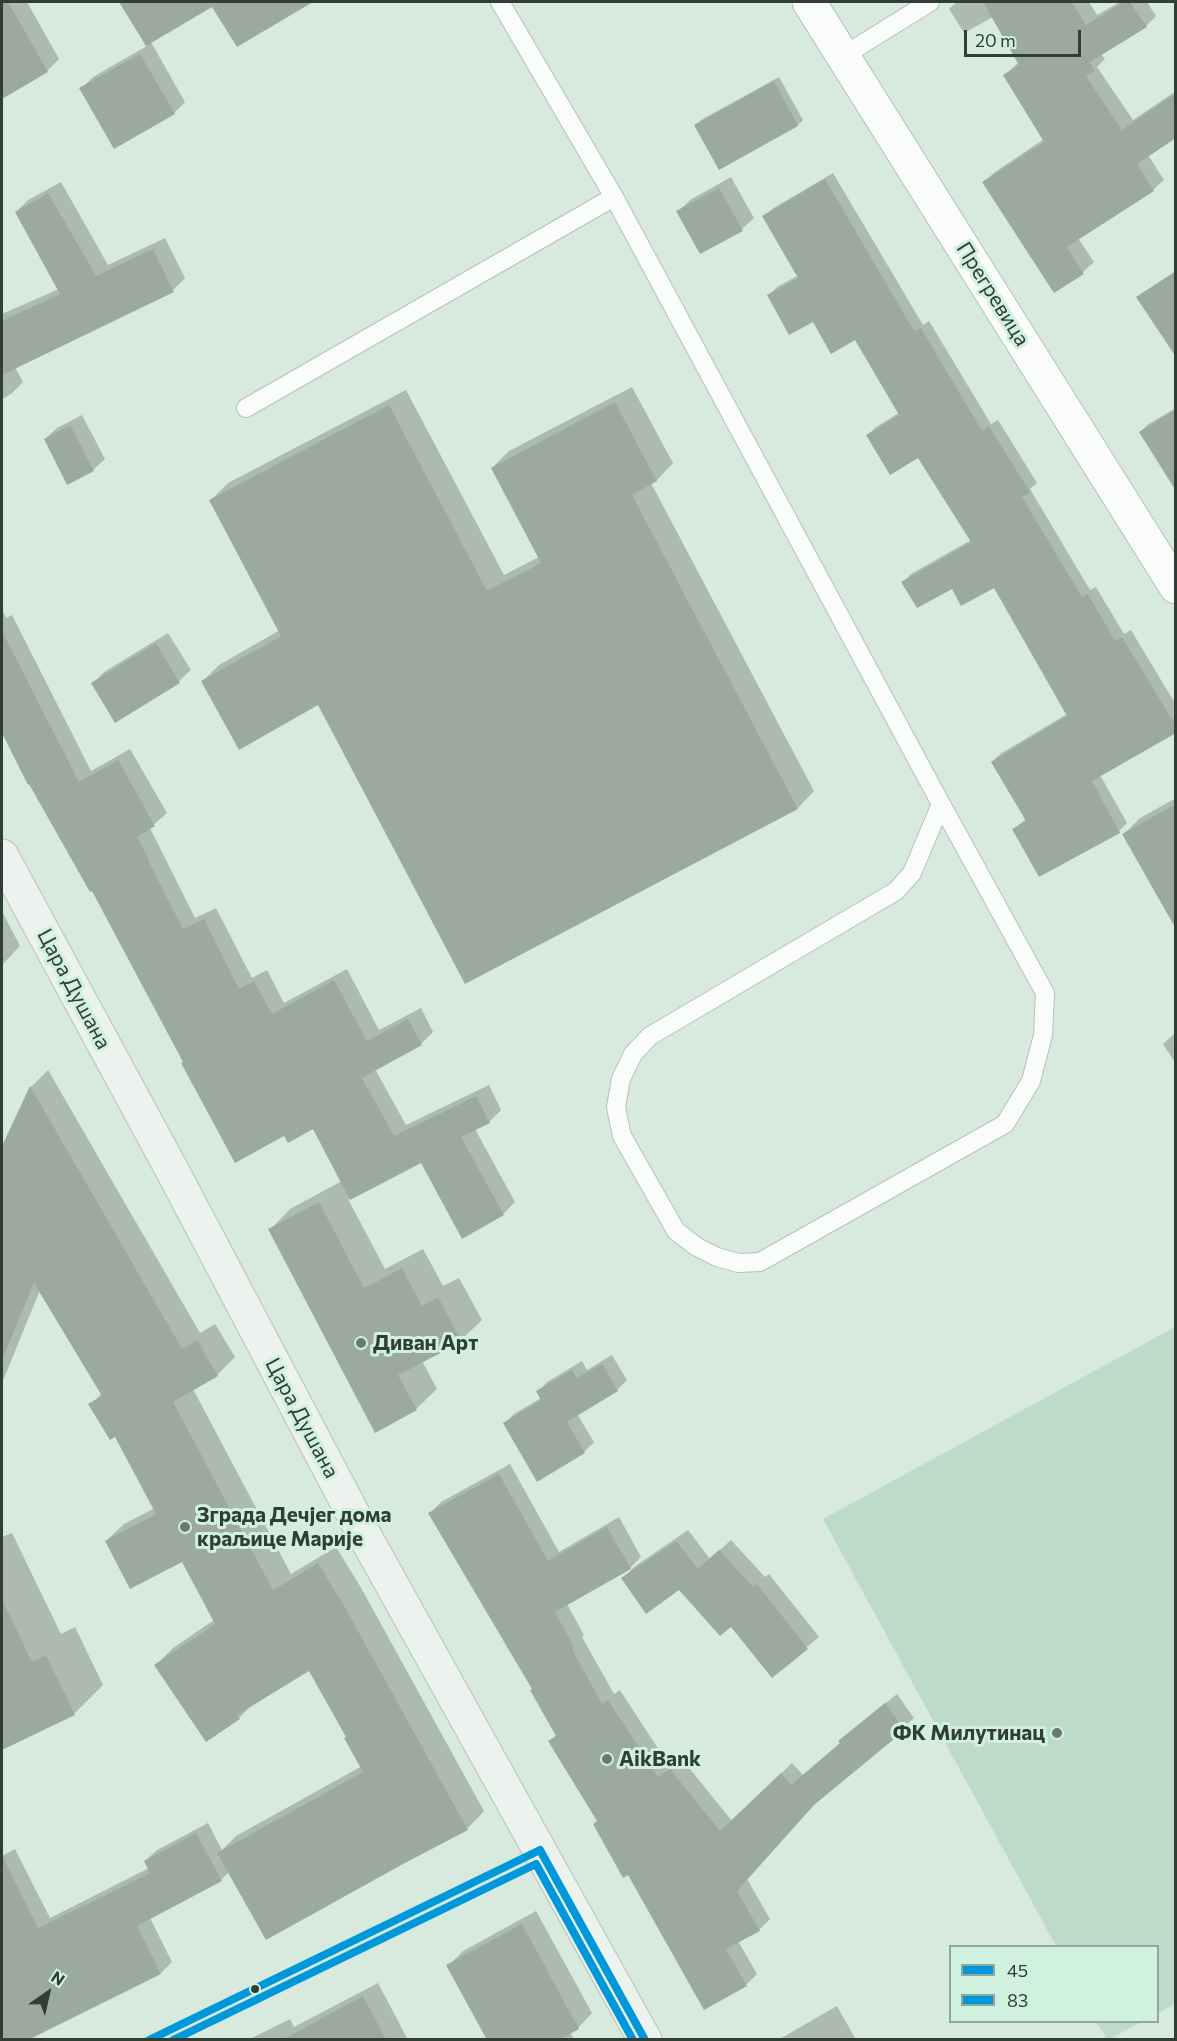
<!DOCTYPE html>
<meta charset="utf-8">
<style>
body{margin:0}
#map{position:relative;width:1177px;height:2041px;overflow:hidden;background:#d8e9de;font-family:Commissioner,sans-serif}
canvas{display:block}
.frame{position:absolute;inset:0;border:3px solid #313e36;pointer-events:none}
.legend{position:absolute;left:949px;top:1945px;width:210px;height:78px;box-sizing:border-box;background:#d0f1dd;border:2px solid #90a99a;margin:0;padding:8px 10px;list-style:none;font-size:18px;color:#313e36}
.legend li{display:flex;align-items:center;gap:12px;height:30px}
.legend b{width:30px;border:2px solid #90a99a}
.north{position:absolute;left:18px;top:1963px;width:60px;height:60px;-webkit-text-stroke:4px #d0f1dd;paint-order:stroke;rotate:34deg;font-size:16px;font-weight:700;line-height:24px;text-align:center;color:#313e36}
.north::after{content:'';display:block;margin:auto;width:21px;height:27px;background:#313e36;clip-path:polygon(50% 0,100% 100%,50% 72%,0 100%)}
.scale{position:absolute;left:964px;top:30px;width:117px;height:27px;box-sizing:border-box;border:3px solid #313e36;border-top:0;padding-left:8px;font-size:18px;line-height:21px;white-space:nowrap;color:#313e36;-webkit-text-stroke:4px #d0f1dd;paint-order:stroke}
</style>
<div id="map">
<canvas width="1177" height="2041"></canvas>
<div class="frame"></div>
<ul class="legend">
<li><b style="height:8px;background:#0098da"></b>45</li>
<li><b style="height:8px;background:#0098da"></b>83</li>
</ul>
<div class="north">N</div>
<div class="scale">20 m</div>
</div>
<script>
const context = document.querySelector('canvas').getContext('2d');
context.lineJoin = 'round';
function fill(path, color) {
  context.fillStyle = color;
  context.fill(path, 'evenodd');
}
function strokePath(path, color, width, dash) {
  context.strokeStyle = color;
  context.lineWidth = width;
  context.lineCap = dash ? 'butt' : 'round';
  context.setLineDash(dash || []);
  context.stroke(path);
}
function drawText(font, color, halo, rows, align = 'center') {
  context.font = font + ' Commissioner,sans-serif';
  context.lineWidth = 6;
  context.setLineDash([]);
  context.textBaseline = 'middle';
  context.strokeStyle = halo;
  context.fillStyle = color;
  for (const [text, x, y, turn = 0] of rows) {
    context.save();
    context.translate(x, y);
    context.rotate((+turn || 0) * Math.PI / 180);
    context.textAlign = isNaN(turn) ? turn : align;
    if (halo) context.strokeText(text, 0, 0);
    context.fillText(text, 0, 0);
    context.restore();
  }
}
fill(new Path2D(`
 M 1175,1327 L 1176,2003 L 1158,2013 L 1158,1946 L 1056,1946 L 823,1519 Z
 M 1096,2022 L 1141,2022 L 1108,2040 Z`), '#bcdcc9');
fill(new Path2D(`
 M 9,2 L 27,2 L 59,59 L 47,71 L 2,97 L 2,6 Z
 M 120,2 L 310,2 L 237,45 L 213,5 L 151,42 L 185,102 L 174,113 L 81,89 L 93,77 L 147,46 Z
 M 957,2 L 1089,2 L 1097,15 L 1120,2 L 1147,2 L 1156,16 L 1146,26 L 1101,54 L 1105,59 L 1097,67 L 1133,120 L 1176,91 L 1176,136 L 1148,155 L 1164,180 L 1153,190 L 1078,238 L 1094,262 L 1083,272 L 1054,291 L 984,182 L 995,172 L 1044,139 L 1005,75 L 1019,62 L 993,17 L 964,33 L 949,9 Z
 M 779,77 L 803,120 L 798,125 L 696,125 L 701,120 Z
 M 833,173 L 923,325 L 929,321 L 991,424 L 998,420 L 1037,483 L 1030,489 L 1090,590 L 1096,587 L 1124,634 L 1131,630 L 1176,705 L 1176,731 L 1100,775 L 1127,823 L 1119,831 L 1014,829 L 1026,819 L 992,762 L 1000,754 L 1067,714 L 995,586 L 952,587 L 903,582 L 911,574 L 971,540 L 919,456 L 868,435 L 876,427 L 899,413 L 855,338 L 813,320 L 769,295 L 777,287 L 799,275 L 764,217 L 772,209 Z
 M 731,177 L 754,218 L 742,229 L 701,252 L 678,212 L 690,200 Z
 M 61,182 L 108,265 L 165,238 L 185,278 L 173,290 L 15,367 L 23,382 L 11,394 L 2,399 L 2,314 L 59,289 L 16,212 L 28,200 Z
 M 632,387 L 673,463 L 657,480 L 651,483 L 814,791 L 798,808 L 466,982 L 319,703 L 202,682 L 219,665 L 280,630 L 211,500 L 228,483 L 406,390 L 504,575 L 539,557 L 492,468 L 509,451 Z
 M 1176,408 L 1176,489 L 1141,432 L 1147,425 Z
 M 82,415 L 105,459 L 93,470 L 45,439 L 57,428 Z
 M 2,609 L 6,618 L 12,615 L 91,771 L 130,749 L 167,813 L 150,828 L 195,918 L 216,908 L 252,978 L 267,970 L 284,1003 L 347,969 L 379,1030 L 421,1008 L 433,1032 L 421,1044 L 375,1069 L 406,1125 L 489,1085 L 501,1110 L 489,1122 L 475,1129 L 515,1202 L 503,1214 L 421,1161 L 348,1199 L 385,1269 L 423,1249 L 443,1286 L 459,1278 L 482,1320 L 461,1340 L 422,1361 L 437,1389 L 416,1409 L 270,1230 L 290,1209 L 342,1181 L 313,1127 L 284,1134 L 184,1062 L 92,889 L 29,783 L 2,730 Z
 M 168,633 L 191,670 L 179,681 L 116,721 L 93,684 L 104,672 Z
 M 1176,798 L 1176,919 L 1123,835 L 1140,818 Z
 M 2,911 L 20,946 L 2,965 Z
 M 1176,1032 L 1176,1064 L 1163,1044 Z
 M 48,1070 L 200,1333 L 215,1324 L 235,1357 L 217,1375 L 193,1389 L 291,1574 L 336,1547 L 360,1586 L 484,1811 L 467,1829 L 229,1872 L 221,1880 L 150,1918 L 172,1962 L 161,1973 L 25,2040 L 2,2040 L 2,1856 L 15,1849 L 50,1918 L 149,1868 L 145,1861 L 157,1850 L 208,1823 L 222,1850 L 236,1836 L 362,1766 L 348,1737 L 310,1669 L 254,1703 L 239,1718 L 206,1740 L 156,1665 L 173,1648 L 214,1620 L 182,1560 L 106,1541 L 124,1524 L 155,1508 L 116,1435 L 90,1405 L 102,1393 L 40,1290 L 2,1383 L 2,1235 L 5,1233 L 2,1226 L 2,1150 L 31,1087 Z
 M 612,1355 L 627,1380 L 617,1390 L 577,1414 L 594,1442 L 584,1452 L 538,1480 L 505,1423 L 514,1414 L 541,1398 L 538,1392 L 547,1382 L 582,1361 L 587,1370 Z
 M 510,1464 L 559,1552 L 619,1517 L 641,1557 L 630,1568 L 567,1604 L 584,1635 L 582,1637 L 614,1694 L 620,1690 L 670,1767 L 682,1759 L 732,1821 L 792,1763 L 803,1775 L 841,1743 L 851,1731 L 897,1694 L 914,1718 L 818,1800 L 747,1879 L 770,1919 L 759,1930 L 738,1941 L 757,1974 L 746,1985 L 598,1821 L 550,1741 L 557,1735 L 533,1689 L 430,1513 L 441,1502 Z
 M 688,1530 L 710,1559 L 731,1540 L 765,1577 L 769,1574 L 819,1637 L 772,1676 L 732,1625 L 679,1588 L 623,1578 L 634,1567 Z
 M 12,1533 L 61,1634 L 75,1627 L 103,1685 L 74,1714 L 2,1748 L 2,1537 Z
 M 536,1911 L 592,2013 L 578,2028 L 570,2032 L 574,2040 L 488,2040 L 448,1966 L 463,1951 Z
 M 378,1983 L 408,2040 L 248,2040 L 290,2019 L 294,2027 Z
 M 837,2006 L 856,2040 L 778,2040 Z`), '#0003');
fill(new Path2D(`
 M 2,2 L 8,2 L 48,72 L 2,99 Z
 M 119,2 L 313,2 L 237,47 L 212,7 L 146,46 Z
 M 983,2 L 1072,2 L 1086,25 L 1124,2 L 1130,2 L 1147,27 L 1090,62 L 1095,71 L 1086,76 L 1122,130 L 1176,93 L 1176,138 L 1137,164 L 1154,191 L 1067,247 L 1084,274 L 1054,293 L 982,182 L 1044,142 L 1003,75 L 1019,65 Z
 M 140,54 L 175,114 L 114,149 L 79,88 Z
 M 774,81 L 798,126 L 719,170 L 694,125 Z
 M 825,179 L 914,331 L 921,328 L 982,431 L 989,426 L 1030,492 L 1022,497 L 1082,597 L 1088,594 L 1115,641 L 1122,637 L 1176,726 L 1176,733 L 1092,781 L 1120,833 L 1039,877 L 1012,829 L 1026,821 L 991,762 L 1067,716 L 994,588 L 961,606 L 952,589 L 917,608 L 901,582 L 971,542 L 918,458 L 890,475 L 866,435 L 899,415 L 855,340 L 831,354 L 813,322 L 789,335 L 767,295 L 798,278 L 762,216 Z
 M 719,188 L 743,231 L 700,254 L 676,211 Z
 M 48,193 L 96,276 L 153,249 L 174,292 L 2,375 L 2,321 L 60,294 L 15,212 Z
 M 1176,271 L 1176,357 L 1136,297 Z
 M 615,402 L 657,481 L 632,495 L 798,809 L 465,984 L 318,705 L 239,750 L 201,681 L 281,636 L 209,500 L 389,405 L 487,591 L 541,563 L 491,468 Z
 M 1176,409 L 1176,491 L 1139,432 Z
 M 70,425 L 94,471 L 67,485 L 44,439 Z
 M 2,631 L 79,782 L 118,760 L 155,826 L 137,837 L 149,859 L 148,860 L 183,929 L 204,919 L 239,989 L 254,981 L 272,1014 L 334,980 L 367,1041 L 408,1019 L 422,1045 L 362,1078 L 394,1136 L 476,1096 L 490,1123 L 461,1137 L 504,1215 L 462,1239 L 421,1163 L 350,1200 L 313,1129 L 288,1143 L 284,1136 L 235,1163 L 181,1063 L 183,1062 L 92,891 L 90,892 L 29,784 L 28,785 L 2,733 Z
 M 156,643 L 180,683 L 115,723 L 91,683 Z
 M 1176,804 L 1176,929 L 1122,834 Z
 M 30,1086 L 182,1349 L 197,1340 L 218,1376 L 173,1402 L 273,1590 L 318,1563 L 343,1604 L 468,1830 L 403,1864 L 266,1940 L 217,1853 L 363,1772 L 344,1738 L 346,1737 L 309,1671 L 237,1715 L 240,1719 L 206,1742 L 154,1665 L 215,1624 L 182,1562 L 130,1589 L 105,1541 L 156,1514 L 115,1437 L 110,1440 L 88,1404 L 102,1396 L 34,1283 L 2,1360 L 2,1146 Z
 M 319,1202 L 364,1288 L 402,1268 L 422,1306 L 438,1297 L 462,1342 L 398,1375 L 417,1410 L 375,1433 L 268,1229 Z
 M 602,1364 L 618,1391 L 567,1422 L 585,1453 L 537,1482 L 503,1423 L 541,1400 L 536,1391 L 572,1370 L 577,1378 Z
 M 499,1474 L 548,1561 L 607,1527 L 631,1569 L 555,1612 L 574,1647 L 572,1649 L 602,1704 L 608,1700 L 658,1777 L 670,1769 L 720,1831 L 781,1773 L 791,1785 L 840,1743 L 838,1741 L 885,1703 L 905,1730 L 814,1805 L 737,1891 L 760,1931 L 726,1949 L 747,1986 L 704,2010 L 628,1875 L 623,1878 L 593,1824 L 597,1821 L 548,1741 L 556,1736 L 530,1690 L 532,1689 L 428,1513 Z
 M 676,1541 L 698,1569 L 719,1550 L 753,1587 L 757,1584 L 808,1649 L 772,1678 L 731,1627 L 720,1636 L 679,1590 L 646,1614 L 621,1578 Z
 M 2,1599 L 32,1662 L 46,1655 L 75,1715 L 2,1750 Z
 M 196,1833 L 222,1881 L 137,1926 L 161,1974 L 28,2040 L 2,2040 L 2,1855 L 38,1928 L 150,1873 L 144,1861 Z
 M 522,1924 L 579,2029 L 559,2040 L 487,2040 L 446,1965 Z
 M 363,1996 L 386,2040 L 282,2040 Z`), '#9ca9a1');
const service = new Path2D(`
 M 500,2 L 614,197 L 941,804 L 1045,993 L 1043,1035 L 1031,1081 L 1005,1124 L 760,1262 L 738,1263 L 717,1257 L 697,1247 L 676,1231 L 622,1136 L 616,1107 L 621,1079 L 633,1054 L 650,1036 L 896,891 L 912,873 L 941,804
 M 843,56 L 930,2
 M 246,408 L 614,197`);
const minor = new Path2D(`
 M 809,2 L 1176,587`);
const secondary = new Path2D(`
 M 2,856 L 173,1172 L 361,1529 L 645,2040`);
strokePath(service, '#b5c2ba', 20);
strokePath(minor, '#b5c2ba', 35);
strokePath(secondary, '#b5c2ba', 35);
strokePath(service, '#f9fcfa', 18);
strokePath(minor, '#f9fcfa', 33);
strokePath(secondary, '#ecf2ee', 33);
strokePath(new Path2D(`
 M 149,2040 L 540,1850 L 645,2040`), '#0098da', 8);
strokePath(new Path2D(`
 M 173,2040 L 536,1864 L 633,2040`), '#0098da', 8);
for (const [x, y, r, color] of [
 [361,1343,6,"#6b7a71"],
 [185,1527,6,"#6b7a71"],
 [1057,1733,6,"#6b7a71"],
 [607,1759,6,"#6b7a71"],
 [255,1989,5,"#313e36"]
]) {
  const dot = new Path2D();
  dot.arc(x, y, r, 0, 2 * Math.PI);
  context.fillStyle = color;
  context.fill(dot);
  strokePath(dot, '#d0f1dd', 2);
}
drawText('21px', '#313e36', '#d0f1dd', [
 ["Прегревица",993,294,58],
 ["Цара Душана",74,989,62],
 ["Цара Душана",302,1418,62]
]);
drawText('bold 21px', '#313e36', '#d0f1dd', [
 ["Диван Арт",373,1343],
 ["Зграда Дечјег дома",197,1515],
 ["краљице Марије",197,1539],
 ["ФК Милутинац",1045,1733,"right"],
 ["AikBank",619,1759]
], 'left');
</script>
